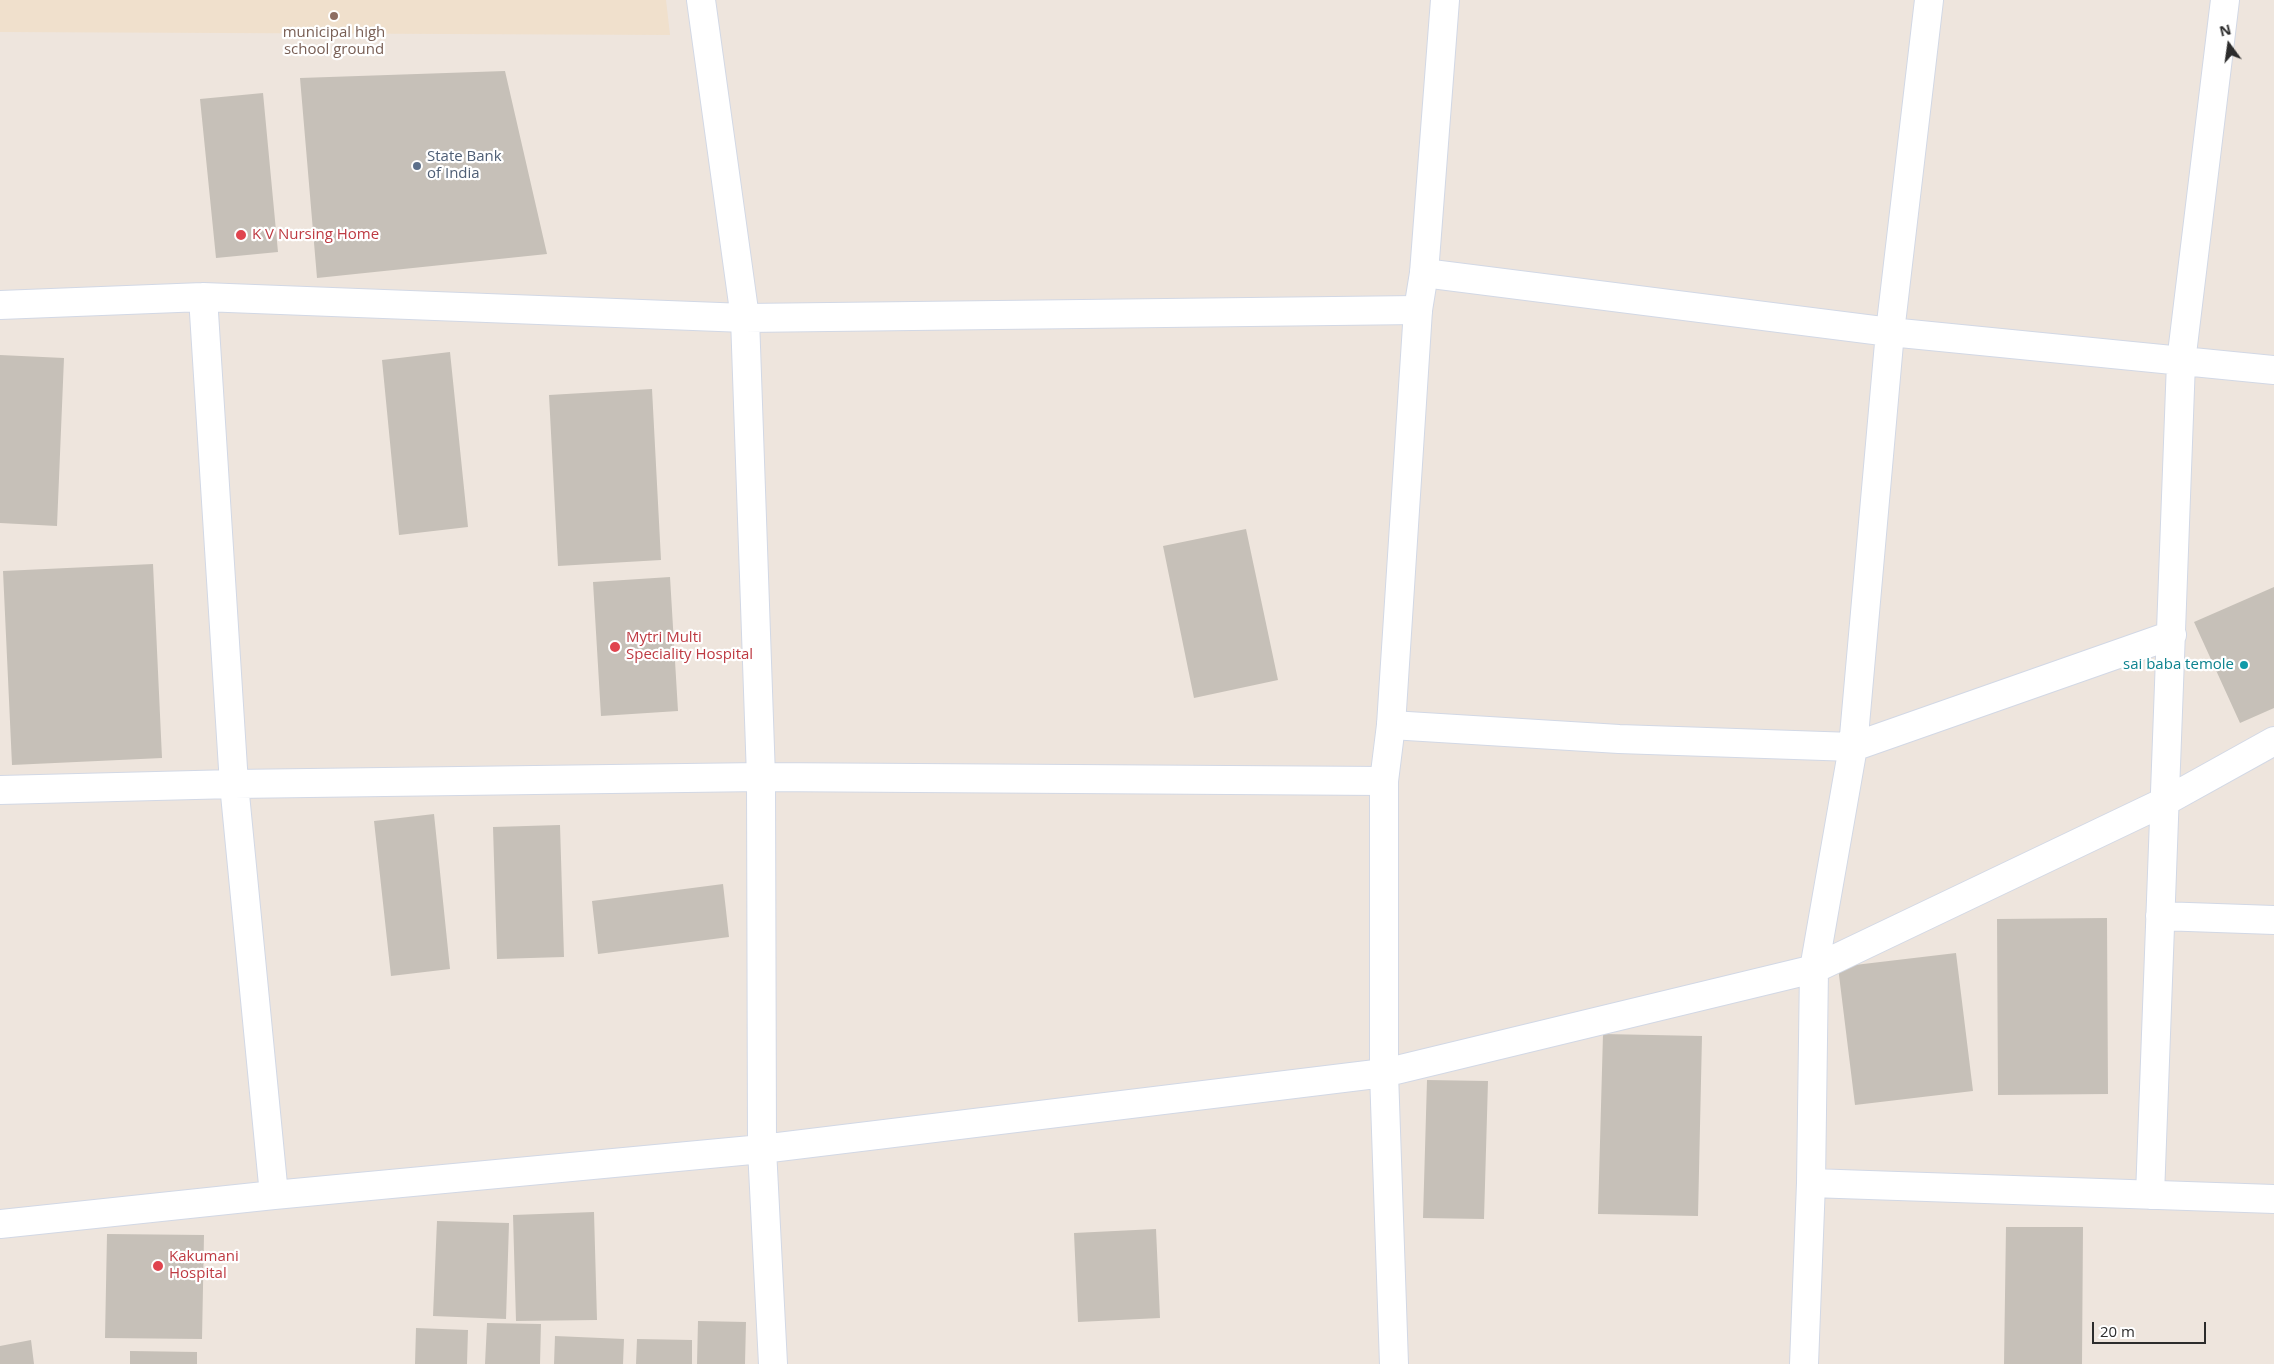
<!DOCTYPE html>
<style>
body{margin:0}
#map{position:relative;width:2274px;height:1364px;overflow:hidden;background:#eee5dd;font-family:"Open Sans",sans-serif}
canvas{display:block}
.north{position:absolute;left:2204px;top:20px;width:50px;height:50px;-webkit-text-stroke:4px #fff;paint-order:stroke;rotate:346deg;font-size:14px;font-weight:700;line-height:20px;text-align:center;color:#2c2c2c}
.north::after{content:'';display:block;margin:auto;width:18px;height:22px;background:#2c2c2c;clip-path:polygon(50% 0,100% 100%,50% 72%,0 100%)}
.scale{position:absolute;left:2092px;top:1322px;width:114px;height:22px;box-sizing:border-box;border:2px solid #2c2c2c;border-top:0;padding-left:6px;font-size:15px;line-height:18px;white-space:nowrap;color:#2c2c2c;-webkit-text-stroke:4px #fff;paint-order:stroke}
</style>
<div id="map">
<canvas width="2274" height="1364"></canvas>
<div class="north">N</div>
<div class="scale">20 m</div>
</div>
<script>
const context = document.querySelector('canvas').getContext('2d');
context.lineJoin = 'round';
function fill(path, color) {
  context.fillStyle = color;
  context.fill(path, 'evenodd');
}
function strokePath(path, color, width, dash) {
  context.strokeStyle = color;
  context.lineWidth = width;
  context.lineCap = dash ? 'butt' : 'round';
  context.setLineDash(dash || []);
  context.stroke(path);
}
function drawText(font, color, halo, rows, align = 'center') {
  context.font = font + ' "Open Sans",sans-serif';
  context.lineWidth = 4.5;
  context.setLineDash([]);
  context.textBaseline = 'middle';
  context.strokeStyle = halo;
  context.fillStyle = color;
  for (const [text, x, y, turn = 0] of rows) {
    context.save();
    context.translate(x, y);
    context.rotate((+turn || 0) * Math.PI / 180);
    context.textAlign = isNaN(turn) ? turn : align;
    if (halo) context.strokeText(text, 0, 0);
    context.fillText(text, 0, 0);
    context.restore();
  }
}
fill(new Path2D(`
 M 0,0 L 666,0 L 670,35 L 0,32 Z`), '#f0e0cc');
fill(new Path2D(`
 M 505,71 L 547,254 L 317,278 L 300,78 Z
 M 263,93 L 278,252 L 216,258 L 200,99 Z
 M 450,352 L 468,527 L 399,535 L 382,360 Z
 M 0,355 L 64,358 L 57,526 L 0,523 Z
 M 652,389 L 661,560 L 558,566 L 549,395 Z
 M 1246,529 L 1278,680 L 1194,698 L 1163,546 Z
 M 153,564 L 162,758 L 12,765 L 3,571 Z
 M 670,577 L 678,711 L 601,716 L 593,582 Z
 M 2274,587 L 2274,708 L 2240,723 L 2194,622 Z
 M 434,814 L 450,969 L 391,976 L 374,821 Z
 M 560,825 L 564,957 L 497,959 L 493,827 Z
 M 723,884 L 729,937 L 598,954 L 592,901 Z
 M 2107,918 L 2108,1094 L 1998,1095 L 1997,919 Z
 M 1956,953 L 1973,1091 L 1855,1105 L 1838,967 Z
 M 1603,1034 L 1702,1036 L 1698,1216 L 1598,1214 Z
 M 1427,1080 L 1488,1081 L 1484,1219 L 1423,1218 Z
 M 594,1212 L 597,1320 L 516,1321 L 513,1215 Z
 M 437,1221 L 509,1223 L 506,1319 L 433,1316 Z
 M 2006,1227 L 2083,1227 L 2082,1364 L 2004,1364 Z
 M 1156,1229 L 1160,1318 L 1078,1322 L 1074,1233 Z
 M 107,1234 L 204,1235 L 202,1339 L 105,1338 Z
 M 698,1321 L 746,1322 L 745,1364 L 697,1364 Z
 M 487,1323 L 541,1324 L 540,1364 L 485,1364 Z
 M 416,1328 L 468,1330 L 467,1364 L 415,1364 Z
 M 555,1336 L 624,1339 L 623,1364 L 554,1364 Z
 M 637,1339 L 692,1340 L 692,1364 L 636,1364 Z
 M 31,1340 L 34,1364 L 0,1364 L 0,1346 Z
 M 130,1351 L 197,1352 L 197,1364 L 130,1364 Z`), '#c6c0b8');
const street = new Path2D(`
 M 701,0 L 745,318 L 761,777 L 762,1149 L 773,1364
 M 1424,273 L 1890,332 L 2274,370
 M 203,297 L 234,784 L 274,1195
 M 0,305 L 203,297 L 745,318 L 1418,310
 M 1391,725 L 1619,739 L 1853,747 L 2172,635
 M 0,790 L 234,784 L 761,777 L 1384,781
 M 2160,916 L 2274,920
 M 1384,1073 L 1394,1364
 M 1811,1183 L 2274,1199
 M 2150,1195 L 2181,362 L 2225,0
 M 0,1224 L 274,1195 L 762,1149 L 1384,1073 L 1814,969 L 2166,801 L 2274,741
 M 1804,1364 L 1811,1183 L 1814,969 L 1853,747 L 1890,332 L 1929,0`);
const secondary = new Path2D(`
 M 1384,1073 L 1384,781 L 1391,725 L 1418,310 L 1424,273 L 1445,0`);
strokePath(street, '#d2d8e5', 30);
strokePath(secondary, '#d2d8e5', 30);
strokePath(street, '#fff', 28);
strokePath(secondary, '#fff', 28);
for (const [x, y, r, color] of [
 [334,16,5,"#8d6e63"],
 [417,166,5,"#5c6f8a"],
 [241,235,6,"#e0444e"],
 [615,647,6,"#e0444e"],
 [2244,665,5,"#0f9aa8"],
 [158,1266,6,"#e0444e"]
]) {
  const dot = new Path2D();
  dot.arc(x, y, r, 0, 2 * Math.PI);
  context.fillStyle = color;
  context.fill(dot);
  strokePath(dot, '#fff', 2);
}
drawText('15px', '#785e54', '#fff', [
 ["municipal high",334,33],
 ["school ground",334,50]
]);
drawText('15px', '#4e5e75', '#fff', [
 ["State Bank",427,157],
 ["of India",427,174]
], 'left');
drawText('15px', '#be3a42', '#fff', [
 ["K V Nursing Home",252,235],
 ["Mytri Multi",626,638],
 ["Speciality Hospital",626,655],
 ["Kakumani",169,1257],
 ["Hospital",169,1274]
], 'left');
drawText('15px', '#0d838f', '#fff', [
 ["sai baba temole",2234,665]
], 'right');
</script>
